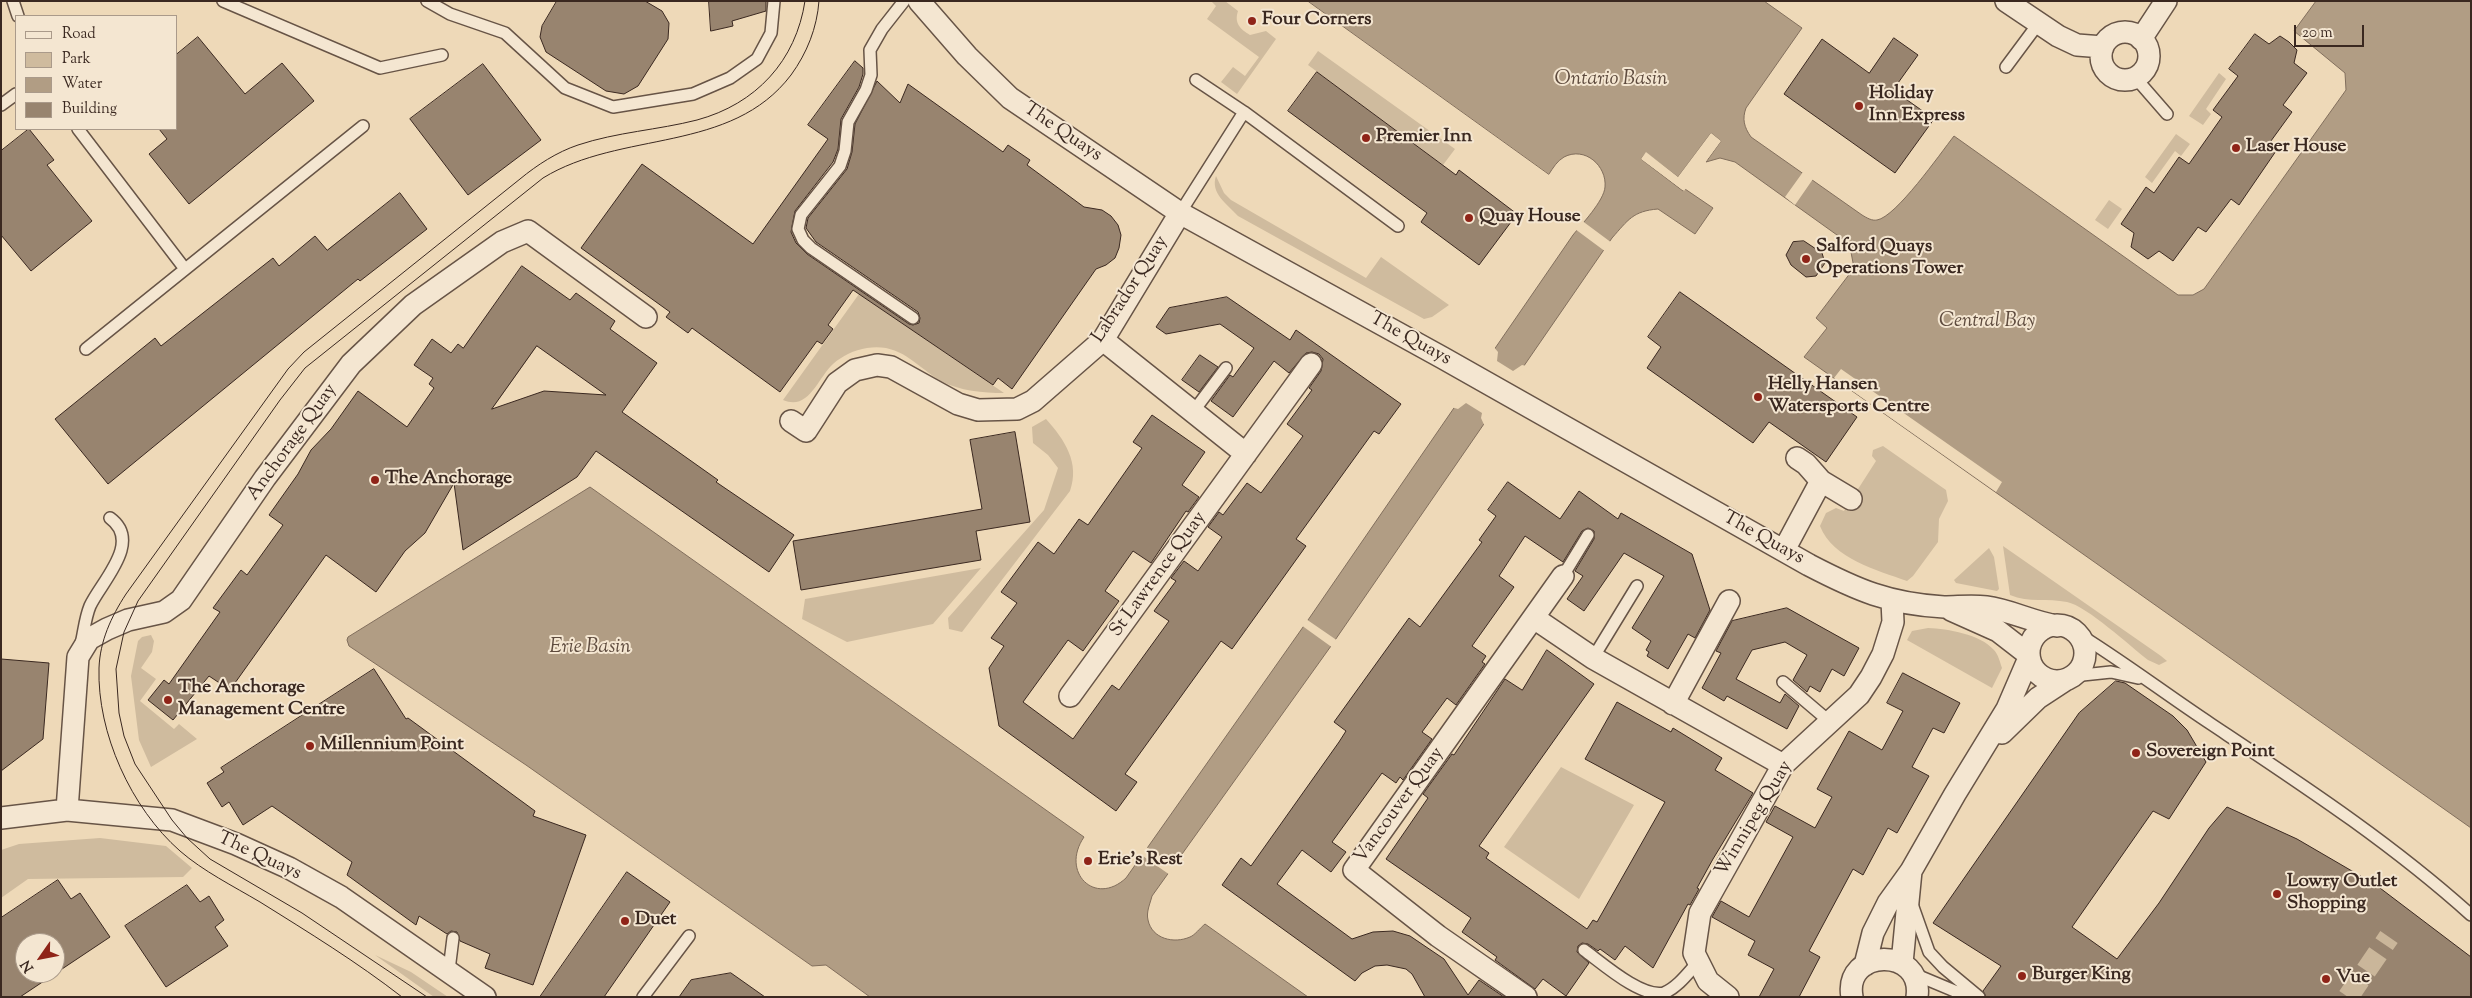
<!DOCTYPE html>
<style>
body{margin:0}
#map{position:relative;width:2472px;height:998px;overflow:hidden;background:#eed9b8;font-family:"Sorts Mill Goudy",serif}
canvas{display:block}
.frame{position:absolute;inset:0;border:2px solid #3a2820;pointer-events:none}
.legend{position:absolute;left:15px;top:15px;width:162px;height:115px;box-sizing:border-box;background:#f4e6d1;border:1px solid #aa9a8a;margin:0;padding:6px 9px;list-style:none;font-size:15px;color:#3a2820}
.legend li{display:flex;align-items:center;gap:10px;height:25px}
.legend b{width:25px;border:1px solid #aa9a8a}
.north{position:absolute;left:15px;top:933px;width:50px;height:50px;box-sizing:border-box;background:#f4e6d1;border:1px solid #aa9a8a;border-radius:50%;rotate:237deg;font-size:14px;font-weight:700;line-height:20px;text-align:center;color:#3a2820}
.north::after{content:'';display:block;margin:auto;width:18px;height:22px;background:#8f2418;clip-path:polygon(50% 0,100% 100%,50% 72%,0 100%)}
.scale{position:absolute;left:2294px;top:25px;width:70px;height:22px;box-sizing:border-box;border:2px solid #3a2820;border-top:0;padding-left:6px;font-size:15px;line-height:18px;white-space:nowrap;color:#3a2820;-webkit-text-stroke:4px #f4e6d1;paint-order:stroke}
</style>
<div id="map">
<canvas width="2472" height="998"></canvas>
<div class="frame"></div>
<ul class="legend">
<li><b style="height:6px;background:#f4e6d1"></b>Road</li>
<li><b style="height:14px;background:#cfbb9e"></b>Park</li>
<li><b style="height:14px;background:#b19d84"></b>Water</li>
<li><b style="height:14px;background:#98846f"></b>Building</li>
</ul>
<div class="north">N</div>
<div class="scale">20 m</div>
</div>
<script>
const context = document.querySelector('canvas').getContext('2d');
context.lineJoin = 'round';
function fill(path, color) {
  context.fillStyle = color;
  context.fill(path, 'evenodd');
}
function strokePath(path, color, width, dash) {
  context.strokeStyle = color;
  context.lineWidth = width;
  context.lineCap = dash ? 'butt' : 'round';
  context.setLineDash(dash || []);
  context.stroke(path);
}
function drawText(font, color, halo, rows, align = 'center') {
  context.font = font + ' "Sorts Mill Goudy",serif';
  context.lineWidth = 4;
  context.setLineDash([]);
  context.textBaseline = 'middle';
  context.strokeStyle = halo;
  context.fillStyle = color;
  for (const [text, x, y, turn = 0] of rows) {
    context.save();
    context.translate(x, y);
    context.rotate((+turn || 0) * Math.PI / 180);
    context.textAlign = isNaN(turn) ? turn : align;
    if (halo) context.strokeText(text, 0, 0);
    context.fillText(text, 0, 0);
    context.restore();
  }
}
fill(new Path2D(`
 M 1211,1 L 1225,1 L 1238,11 C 1234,23 1240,29 1250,35 L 1266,31 L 1276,39 L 1237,94 L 1221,82 L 1233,67 L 1245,76 L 1259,57 L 1207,19 L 1216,6 Z
 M 1318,51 L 1455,149 L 1443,165 L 1308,65 Z
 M 2219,73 L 2226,79 L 2206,109 L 2211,114 L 2203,125 L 2189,116 Z
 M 2176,134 L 2190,144 L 2181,156 L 2175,151 L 2152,183 L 2145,177 Z
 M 1216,176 L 1224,193 L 1231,200 L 1366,278 L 1381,257 L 1449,305 L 1432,317 L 1424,319 L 1238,216 C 1227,204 1210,193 1216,176 Z
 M 2109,200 L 2122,209 L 2108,229 L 2095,220 Z
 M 859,294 L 1004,393 C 983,393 960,391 941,381 C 914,365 901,343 867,348 C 854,350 842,356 833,364 C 817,379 809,411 783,400 Z
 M 1046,419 C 1065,440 1080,463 1070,491 L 962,632 L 949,629 L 948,618 L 1044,510 L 1058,468 L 1048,455 L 1033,443 L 1032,427 Z
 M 1883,446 L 1946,490 L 1948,501 L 1939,519 L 1938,542 L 1913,576 L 1907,581 C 1877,570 1833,559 1820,526 L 1826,513 L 1836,508 L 1844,511 L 1876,461 L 1872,456 L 1873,450 Z
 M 2003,546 L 2161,656 L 2167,661 L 2159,665 L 2148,660 C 2131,647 2087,606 2067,602 C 2048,598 2029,603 2010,595 Z
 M 1989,548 L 1994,557 L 1999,589 L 1997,591 L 1956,583 L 1954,580 Z
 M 981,568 L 933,624 L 847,642 L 802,619 L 805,599 Z
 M 1928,628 C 1948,629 1980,634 1994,650 C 1998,654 2000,662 2002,668 L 1992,688 L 1907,640 L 1912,631 Z
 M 151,635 L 154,641 L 152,652 L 141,668 L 156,679 L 140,701 L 174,729 L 179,724 L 197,739 L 151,767 L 139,740 L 131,676 L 138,641 L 142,637 Z
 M 1561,767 L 1634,805 L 1579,899 L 1504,847 Z
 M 100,838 L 166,846 L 192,868 L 183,877 L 28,879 L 1,898 L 1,850 L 19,844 Z
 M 375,955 L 411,972 L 448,997 L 434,997 Z`), '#cfbb9e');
const water = new Path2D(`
 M 1308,1 L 1764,1 L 1802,28 L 1746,108 C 1742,119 1744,127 1751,137 L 1862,215 C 1867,218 1872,221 1877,220 C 1896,217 1940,154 1954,136 L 2178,295 L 2193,295 L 2204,289 L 2346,90 L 2345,73 L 2294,31 L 2316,1 L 2471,1 L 2471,828 L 1804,357 L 1827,328 L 1816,318 L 1854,268 L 1850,247 L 1844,240 L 1735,162 L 1720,158 L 1706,162 L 1721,141 L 1711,133 L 1678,177 L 1646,153 L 1641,159 L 1683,191 L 1685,189 L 1713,208 L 1695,234 L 1658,209 C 1633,211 1628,220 1612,238 L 1331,646 L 1152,896 C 1150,904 1146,912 1148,920 C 1152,939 1174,944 1190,937 C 1195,935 1200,928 1205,924 L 1308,997 L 870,997 L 826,965 L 812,966 L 526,765 L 349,646 L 347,640 L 348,637 L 590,487 L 1084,837 C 1060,872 1095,907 1126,878 L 1308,620 L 1573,235 C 1581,225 1604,201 1605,187 C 1607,166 1585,146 1564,157 C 1557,161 1553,168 1549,174 Z`);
fill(water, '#b19d84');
strokePath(water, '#816e5c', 1);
fill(new Path2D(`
 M 1711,133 L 1721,141 L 1704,164 L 1704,160 L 1718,141 L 1712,136 L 1679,179 L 1646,156 L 1644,158 L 1683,188 L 1687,187 L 1684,191 L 1641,159 L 1646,152 L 1678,177 Z
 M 1803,172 L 1813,179 L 1795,205 L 1785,197 Z
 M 1581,220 L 1612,243 L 1606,252 L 1575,229 Z
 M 1493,346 L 1498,352 L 1497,361 L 1513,371 L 1522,365 L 1527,366 L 1485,427 L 1481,418 L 1482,413 L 1466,403 L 1458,409 L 1451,407 Z
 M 1841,369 L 2002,482 L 1996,492 L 1834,378 Z
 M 1306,619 L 1338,641 L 1333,648 L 1301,625 Z
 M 1145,846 L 1176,867 L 1170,875 L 1140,854 Z`), '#eed9b8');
const building = new Path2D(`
 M 557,1 L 645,1 L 662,11 L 669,23 L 668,39 L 638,86 L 624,94 L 606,91 L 546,52 L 540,37 L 542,26 Z
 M 709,1 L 766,1 L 766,11 L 732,21 L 733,26 L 711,31 Z
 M 2255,34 L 2269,44 L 2280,36 L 2289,42 L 2297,50 L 2294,63 L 2307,73 L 2283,105 L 2292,112 L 2268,145 L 2276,151 L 2239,205 L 2231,199 L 2206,232 L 2198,227 L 2173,261 L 2159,251 L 2148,259 L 2131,247 L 2134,233 L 2121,224 L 2146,187 L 2154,193 L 2179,157 L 2189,164 L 2222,117 L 2213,110 L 2238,76 L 2229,69 Z
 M 198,37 L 245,94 L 282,63 L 314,101 L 189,204 L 149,154 L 167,139 L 159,129 L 176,129 L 176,55 Z
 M 1894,38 L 1918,55 L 1893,90 L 1934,119 L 1895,173 L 1784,94 L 1822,39 L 1869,73 Z
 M 855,61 L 863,68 L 863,74 L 859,87 L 841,119 L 838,149 L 833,162 L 795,211 L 791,232 L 796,243 L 807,254 L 909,324 L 913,325 L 919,323 L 920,318 L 918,312 L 816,242 L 806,228 L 808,218 L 847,169 L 852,152 L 855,124 L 877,81 L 900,103 L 908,84 L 1003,152 L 1008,145 L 1030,160 L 1027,165 L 1084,207 L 1102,210 L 1111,216 L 1118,225 L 1121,235 L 1119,248 L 1115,258 L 1106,265 L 1096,269 L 1012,389 L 998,378 L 993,385 L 853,290 L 828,325 L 833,329 L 822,344 L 817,341 L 780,392 L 692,328 L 688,333 L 666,317 L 670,312 L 581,248 L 642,164 L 753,244 L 828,139 L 808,125 Z
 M 483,64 L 541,140 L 468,195 L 410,119 Z
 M 1317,72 L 1456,175 L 1459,170 L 1517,214 L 1479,265 L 1421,222 L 1427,213 L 1288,111 Z
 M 29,129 L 54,160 L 47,165 L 92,221 L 31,271 L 1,235 L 1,151 Z
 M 400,193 L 427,229 L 360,281 L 358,279 L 108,484 L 55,419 L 155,338 L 161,346 L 273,258 L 279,266 L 315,236 L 327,250 Z
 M 1804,241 L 1822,253 L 1825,263 L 1816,276 L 1806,277 L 1791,265 L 1786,255 L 1793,242 Z
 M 522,266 L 570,300 L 576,293 L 615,321 L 610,329 L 657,363 L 622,412 L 718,480 L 716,482 L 794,535 L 769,572 L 596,451 L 577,477 L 463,550 L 454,483 L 425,533 L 405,551 L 376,592 L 326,555 L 230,690 L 209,676 L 173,720 L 148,700 L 164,680 L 169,684 L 220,612 L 213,608 L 241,570 L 247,575 L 283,525 L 269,515 L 298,474 L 311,450 L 331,429 L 358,391 L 407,427 L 434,388 L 429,384 L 433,378 L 414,365 L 432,339 L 451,353 L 458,344 L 463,348 ZM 537,346 L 606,395 L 544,391 L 492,409 Z
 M 1680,292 L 1857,417 L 1826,462 L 1769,422 L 1753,443 L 1647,368 L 1661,347 L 1648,337 Z
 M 1227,297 L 1290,340 L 1296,330 L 1401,404 L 1379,434 L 1374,431 L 1296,539 L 1306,546 L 1232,649 L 1221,641 L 1125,774 L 1137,782 L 1116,811 L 999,726 L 989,668 L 1004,646 L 991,638 L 1017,603 L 1001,592 L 1038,542 L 1054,554 L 1079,519 L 1088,525 L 1142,448 L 1133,442 L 1152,415 L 1205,452 L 1182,485 L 1199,497 L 1188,512 L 1186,511 L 1151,563 L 1133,551 L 1105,591 L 1119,601 L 1083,651 L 1068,640 L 1023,702 L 1073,739 L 1112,685 L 1119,690 L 1169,621 L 1154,611 L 1176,581 L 1171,578 L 1184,561 L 1198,571 L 1222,537 L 1208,527 L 1219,512 L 1223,515 L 1247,483 L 1261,493 L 1303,436 L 1287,424 L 1312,390 L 1309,388 L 1321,371 L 1323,359 L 1319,354 L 1312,352 L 1306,353 L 1289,373 L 1274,361 L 1233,417 L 1211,401 L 1230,375 L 1233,377 L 1254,348 L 1220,324 L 1166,334 L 1156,327 L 1169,308 Z
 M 1200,355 L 1218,367 L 1199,392 L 1182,380 Z
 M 1015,432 L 1030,522 L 976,531 L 981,560 L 801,590 L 793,541 L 982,509 L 970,440 Z
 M 1508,482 L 1560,519 L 1579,491 L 1618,519 L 1621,513 L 1692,554 L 1710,610 L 1695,638 L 1688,634 L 1668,669 L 1647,656 L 1649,652 L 1646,650 L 1651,641 L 1632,628 L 1664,576 L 1624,553 L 1584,611 L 1567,599 L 1583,576 L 1575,571 L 1594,539 L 1594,531 L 1588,528 L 1582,531 L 1563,562 L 1525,536 L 1499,576 L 1514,587 L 1472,646 L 1486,656 L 1482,662 L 1485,664 L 1456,705 L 1447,698 L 1433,717 L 1422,732 L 1432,739 L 1403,780 L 1400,777 L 1396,783 L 1382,773 L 1332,842 L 1346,852 L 1331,872 L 1302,850 L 1277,884 L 1352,939 L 1373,932 L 1393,931 L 1410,936 L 1444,959 L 1468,995 L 1479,980 L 1504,997 L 1425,997 L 1412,974 L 1406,969 L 1387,965 L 1375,966 L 1362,973 L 1355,981 L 1222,885 L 1241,858 L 1251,866 L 1339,742 L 1346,731 L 1334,722 L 1409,618 L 1420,627 L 1482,542 L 1479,540 L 1496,516 L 1488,510 Z
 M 1787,608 L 1859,648 L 1844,676 L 1832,669 L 1820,692 L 1810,686 L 1807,692 L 1793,680 L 1807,655 L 1785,642 L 1752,650 L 1736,679 L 1780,703 L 1785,694 L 1799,706 L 1787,729 L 1727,696 L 1724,701 L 1702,688 L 1721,653 L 1716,651 L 1732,621 Z
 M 1547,650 L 1594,684 L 1479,846 L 1489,853 L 1486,858 L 1587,929 L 1593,920 L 1597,922 L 1665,802 L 1585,759 L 1617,702 L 1671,732 L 1673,728 L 1722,758 L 1715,770 L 1753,793 L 1713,859 L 1697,888 L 1699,889 L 1690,905 L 1688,904 L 1653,968 L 1625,946 L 1615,960 L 1600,949 L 1598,951 L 1588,944 L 1582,943 L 1578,946 L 1577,952 L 1589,963 L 1566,996 L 1543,979 L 1535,989 L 1495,960 L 1497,957 L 1462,932 L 1471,918 L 1386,859 L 1428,798 L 1423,794 L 1452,754 L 1454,755 L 1505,679 L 1522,690 Z
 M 1,659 L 49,663 L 43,739 L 1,771 Z
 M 374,669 L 406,719 L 408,718 L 535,811 L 533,816 L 586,835 L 533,985 L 485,968 L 490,954 L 460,941 L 457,932 L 451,931 L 447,934 L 419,916 L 416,925 L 347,875 L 352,862 L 272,806 L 243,825 L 229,802 L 222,807 L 207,783 L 224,772 L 221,768 Z
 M 1903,673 L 1960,703 L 1944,733 L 1933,728 L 1912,767 L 1929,776 L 1897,833 L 1888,828 L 1863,875 L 1853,869 L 1809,951 L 1820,957 L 1799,997 L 1759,997 L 1774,969 L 1748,955 L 1755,941 L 1712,917 L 1721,901 L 1749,917 L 1793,837 L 1766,822 L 1775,806 L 1815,828 L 1832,797 L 1817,789 L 1849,731 L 1882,750 L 1903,711 L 1887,703 Z
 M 2116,681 L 2125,683 L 2173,716 L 2187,730 L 2206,762 L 2169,819 L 2153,811 L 2072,927 L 2117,959 L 2159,903 L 2209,828 L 2227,807 L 2297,839 L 2376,885 L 2471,957 L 2471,997 L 1986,997 L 1983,991 L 2001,966 L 1933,923 L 2079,713 Z
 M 627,872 L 670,902 L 604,997 L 540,997 Z
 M 58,880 L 71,899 L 80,893 L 110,937 L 20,997 L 1,997 L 1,918 ZM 25,943 L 55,943 L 55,973 L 25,973 Z
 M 187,885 L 200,902 L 209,896 L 224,920 L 215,927 L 228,946 L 166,987 L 125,926 Z
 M 731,973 L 765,997 L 679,997 L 691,980 Z`);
fill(building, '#98846f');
strokePath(building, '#3a2820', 1);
strokePath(new Path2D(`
 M 2348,997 L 2389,937`), '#cab69a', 21, [21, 11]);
const lane = new Path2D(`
 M 13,1 L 18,16
 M 223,1 L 380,68 L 442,55
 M 427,1 L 450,14 L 505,33 L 565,88 L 613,107 L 693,94 L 730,78 L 757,59 L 771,33 L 774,1
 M 904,1 L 882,29 L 870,50 L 871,75 L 866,90 L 848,122 L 845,151 L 840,166 L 801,215 L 798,229 L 803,240 L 811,248 L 913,318
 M 2006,67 L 2038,24
 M 2136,76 L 2140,83 L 2167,114
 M 1196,80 L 1244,112 L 1398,226
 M 1,105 L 16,94
 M 78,129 L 185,269
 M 1180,213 L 1244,112
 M 86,349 L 363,126
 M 1193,412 L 1226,368
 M 1563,576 L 1588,535
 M 2072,630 C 2120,659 2164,693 2211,724 C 2301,784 2390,842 2471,915
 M 81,644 C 84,632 85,618 90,606 C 101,582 143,542 110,518
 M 1593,658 L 1637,586
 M 2073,676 L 2111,672 L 2138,678
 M 1783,682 L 1830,722
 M 1912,904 L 1929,952 L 1943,967 L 1979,997
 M 1584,950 C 1602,963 1641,998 1664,993 C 1678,987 1688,973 1698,962
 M 449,970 L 453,938
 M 1914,974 L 1969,997
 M 643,997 L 689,936`);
const street = new Path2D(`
 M 919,1 L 967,56 L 1010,98 L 1180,213 L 1443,358 L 1809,565 C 1857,590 1889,604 1944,607 C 1958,607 1972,605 1986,607 C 2010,610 2032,622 2057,626
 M 2006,1 L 2058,36 L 2077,45 L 2103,47
 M2101 56a24 24 0 1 1 48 0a24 24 0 1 1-48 0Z
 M 2141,39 L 2166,1
 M 1103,340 L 1246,454
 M 791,421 L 806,431 L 837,383 L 855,370 L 877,365 L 891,367 L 958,404 L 978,410 L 1017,409 L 1033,401 L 1103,340 L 1180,213
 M 1821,481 L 1851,499
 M 1784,550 L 1821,481 L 1806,464 L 1797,458
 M 1951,610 L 1998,631 L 2029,655
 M 1534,618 L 1593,658 L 1783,765
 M2029 653a28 28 0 1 1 56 0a28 28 0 1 1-56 0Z
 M 1070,696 L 1311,364
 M 1673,704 L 1729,601
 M 2002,733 L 2038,698 L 2067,679
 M 67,810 L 78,657 L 89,639 L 107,629 L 128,620 L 164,612 L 181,600 L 265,478 L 351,364 L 413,305 L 502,242 L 528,231 L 646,317
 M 1,818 L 67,810 L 172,820 L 236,844 L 289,868 L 341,897 L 485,997
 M 1902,963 L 1911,871
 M 1865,965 L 1873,933 L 1888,903 L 1911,871 L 1955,794 L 2007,709 L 2029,658
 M 1526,997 L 1438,936 L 1354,870 L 1563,576
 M 1728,997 L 1708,981 L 1694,953 L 1700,913 L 1783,765 L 1859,695 L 1871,677 L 1883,654 L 1893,622 L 1892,601
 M 1852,997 C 1843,948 1924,946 1917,997`);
strokePath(lane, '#675446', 14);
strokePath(street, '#675446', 24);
strokePath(lane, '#f4e6d1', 11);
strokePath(street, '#f4e6d1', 21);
strokePath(new Path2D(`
 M 402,997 C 357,962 308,932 260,902 C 233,886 203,871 180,851 C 131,808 97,733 99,668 C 100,641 111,617 126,594 L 288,369 L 304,352 L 520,179 C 537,165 557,152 578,145 C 617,132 658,130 697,120 C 756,104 796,61 805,1
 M 427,997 L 302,913 L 210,859 L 187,838 L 172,820 L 135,764 L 124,736 L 119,713 L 116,669 L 124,632 L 138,601 L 280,400 L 305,368 L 543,178 C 621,130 731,154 791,75 C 807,53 817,28 819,1`), '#3a2820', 1);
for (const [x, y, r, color] of [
 [1252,21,5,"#8f2418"],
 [1859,106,5,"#8f2418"],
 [1366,138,5,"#8f2418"],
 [2236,148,5,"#8f2418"],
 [1469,218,5,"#8f2418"],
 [1806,259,5,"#8f2418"],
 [1758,397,5,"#8f2418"],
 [375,480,5,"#8f2418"],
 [168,700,5,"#8f2418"],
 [310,746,5,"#8f2418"],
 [2136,753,5,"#8f2418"],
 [1088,861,5,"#8f2418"],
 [2277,894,5,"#8f2418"],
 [625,921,5,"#8f2418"],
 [2022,976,5,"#8f2418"],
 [2326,979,5,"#8f2418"]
]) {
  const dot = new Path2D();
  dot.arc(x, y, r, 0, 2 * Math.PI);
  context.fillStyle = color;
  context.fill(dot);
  strokePath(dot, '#f4e6d1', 2);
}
drawText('bold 19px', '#3a2820', '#f4e6d1', [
 ["Four Corners",1262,21],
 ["Holiday",1869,95],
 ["Inn Express",1869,117],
 ["Premier Inn",1376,138],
 ["Laser House",2246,148],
 ["Quay House",1479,218],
 ["Salford Quays",1816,248],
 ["Operations Tower",1816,270],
 ["Helly Hansen",1768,386],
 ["Watersports Centre",1768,408],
 ["The Anchorage",385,480],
 ["The Anchorage",178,689],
 ["Management Centre",178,711],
 ["Millennium Point",320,746],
 ["Sovereign Point",2146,753],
 ["Erie's Rest",1098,861],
 ["Lowry Outlet",2287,883],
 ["Shopping",2287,905],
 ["Duet",635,921],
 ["Burger King",2032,976],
 ["Vue",2336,979]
], 'left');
drawText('19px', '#3a2820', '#f4e6d1', [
 ["The Quays",1062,133,34],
 ["Labrador Quay",1131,290,-57],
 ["The Quays",1410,340,29],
 ["Anchorage Quay",293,443,-54],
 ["The Quays",1763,539,29],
 ["St Lawrence Quay",1159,575,-54],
 ["Vancouver Quay",1400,806,-54],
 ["Winnipeg Quay",1755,819,-59],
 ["The Quays",259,857,25]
]);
drawText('italic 20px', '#5e4b3e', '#f4e6d1', [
 ["Ontario Basin",1611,81],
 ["Central Bay",1987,323],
 ["Erie Basin",590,649]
]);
</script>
